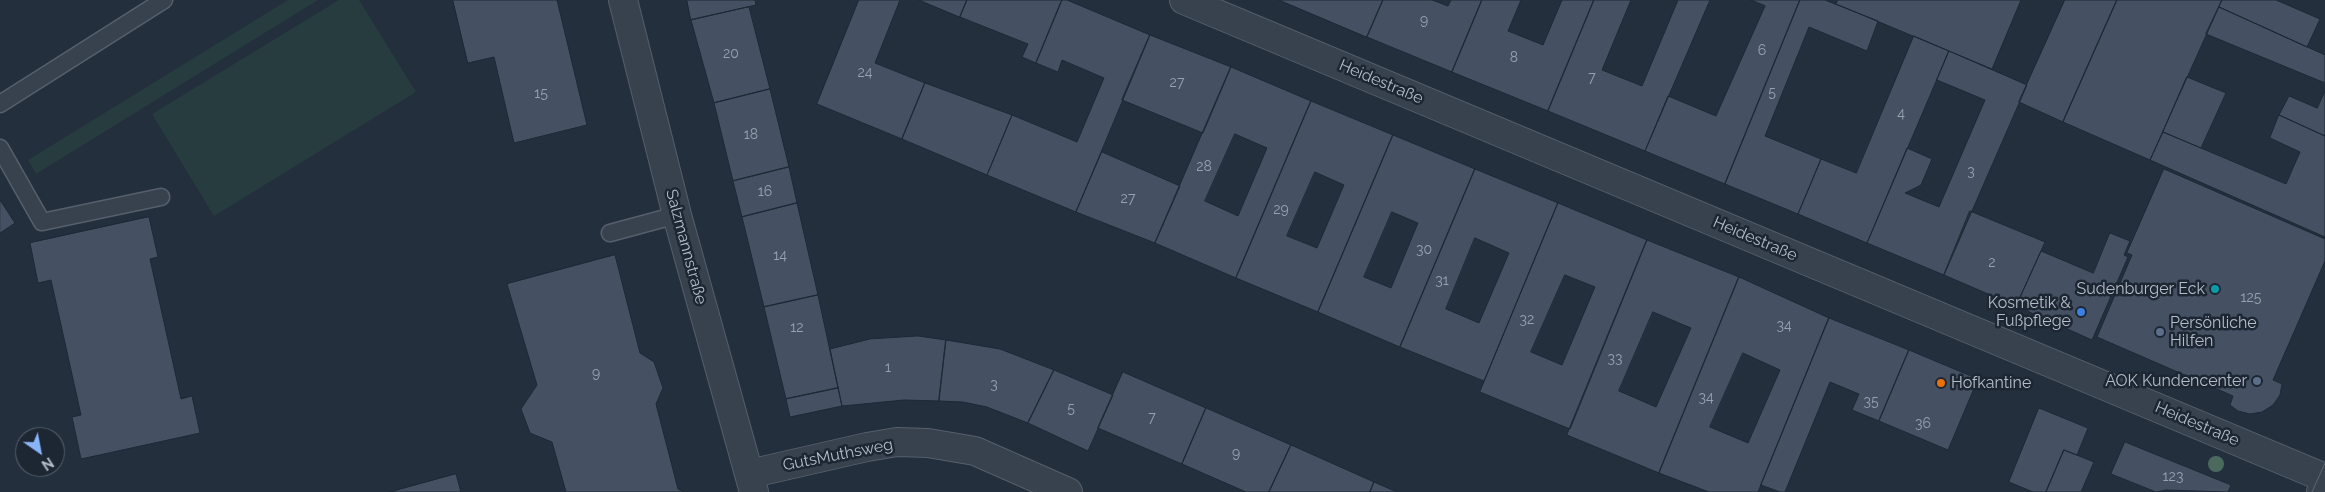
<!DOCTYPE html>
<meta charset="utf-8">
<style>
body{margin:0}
#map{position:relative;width:2325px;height:492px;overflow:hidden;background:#242f3e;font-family:Raleway,sans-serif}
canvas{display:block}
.north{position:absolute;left:15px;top:427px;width:50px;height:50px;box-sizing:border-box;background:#1d2633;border:1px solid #59626f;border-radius:50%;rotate:147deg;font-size:14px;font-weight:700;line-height:20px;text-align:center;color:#b4bcc9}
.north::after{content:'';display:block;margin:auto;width:18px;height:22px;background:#8ab4f8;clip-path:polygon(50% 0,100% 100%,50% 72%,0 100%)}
</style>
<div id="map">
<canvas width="2325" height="492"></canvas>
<div class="north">N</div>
</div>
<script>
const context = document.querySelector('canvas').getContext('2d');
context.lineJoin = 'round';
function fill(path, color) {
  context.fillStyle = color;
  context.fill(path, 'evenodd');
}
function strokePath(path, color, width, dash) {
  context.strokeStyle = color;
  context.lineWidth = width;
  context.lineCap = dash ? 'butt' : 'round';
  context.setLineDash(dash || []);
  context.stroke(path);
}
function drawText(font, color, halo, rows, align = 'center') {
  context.font = font + ' Raleway,sans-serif';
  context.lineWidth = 5;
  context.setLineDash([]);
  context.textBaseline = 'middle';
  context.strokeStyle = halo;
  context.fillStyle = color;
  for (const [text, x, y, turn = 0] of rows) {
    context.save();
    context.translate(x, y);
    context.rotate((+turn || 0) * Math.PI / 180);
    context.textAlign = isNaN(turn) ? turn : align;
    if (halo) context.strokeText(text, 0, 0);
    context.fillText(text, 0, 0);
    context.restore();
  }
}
fill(new Path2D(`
 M 288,0 L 318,0 L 36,174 L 28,160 Z
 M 339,0 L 359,0 L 416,92 L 214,216 L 152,114 Z`), '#263c3f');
const building = new Path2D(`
 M 453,0 L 557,0 L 587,125 L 514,143 L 494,57 L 468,63 Z
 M 687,0 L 755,0 L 756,5 L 691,20 Z
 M 859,0 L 900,0 L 875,63 L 925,83 L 902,139 L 817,104 Z
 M 919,0 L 967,0 L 960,17 Z
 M 967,0 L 1062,0 L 1036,63 L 1022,57 L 1028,44 L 960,17 Z
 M 1062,0 L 1067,0 L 1150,35 L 1076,212 L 987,175 L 1012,115 L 1077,142 L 1104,78 L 1062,60 L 1058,72 L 1036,63 Z
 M 1279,0 L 1383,0 L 1367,37 Z
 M 1383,0 L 1432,0 L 1448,6 L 1451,0 L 1482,0 L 1452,72 L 1367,37 Z
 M 1482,0 L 1521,0 L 1508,31 L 1543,45 L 1562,0 L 1594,0 L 1548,111 L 1452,72 Z
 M 1594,0 L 1631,0 L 1602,70 L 1642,86 L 1678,0 L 1710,0 L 1645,151 L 1548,111 Z
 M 1751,0 L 1800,0 L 1725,184 L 1645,151 L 1668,96 L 1716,116 L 1765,6 Z
 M 1800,0 L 1825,0 L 1878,21 L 1867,51 L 1809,27 L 1765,136 L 1821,159 L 1798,214 L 1725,184 Z
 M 1838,0 L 2021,0 L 1992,69 L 1836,4 Z
 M 2065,0 L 2117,0 L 2063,122 L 2019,102 Z
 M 2117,0 L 2222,0 L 2150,160 L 2063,122 Z
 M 2222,0 L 2276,0 L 2320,19 L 2307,47 L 2219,7 Z
 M 749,7 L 770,89 L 714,103 L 691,20 Z
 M 2219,7 L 2325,55 L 2325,83 L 2206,34 Z
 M 1150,35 L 1231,67 L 1203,133 L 1122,100 Z
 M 1914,36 L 1949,51 L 1867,243 L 1798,214 L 1821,159 L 1856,173 Z
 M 1949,51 L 2027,85 L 1944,275 L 1867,243 L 1907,148 L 1932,159 L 1921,185 L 1905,193 L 1939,207 L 1985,100 L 1937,80 Z
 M 1231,67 L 1311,101 L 1236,278 L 1155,243 ZM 1235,134 L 1267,148 L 1238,216 L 1205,201 Z
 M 2187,77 L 2226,93 L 2201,148 L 2163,132 Z
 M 925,83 L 1012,115 L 987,175 L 902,139 Z
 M 770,89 L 789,167 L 733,181 L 714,103 Z
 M 2325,91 L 2325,136 L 2279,115 L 2289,96 L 2317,108 Z
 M 1311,101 L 1393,135 L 1318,312 L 1236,278 ZM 1315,172 L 1344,185 L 1317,248 L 1287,236 Z
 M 2279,115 L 2325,136 L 2325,237 L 2150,160 L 2163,132 L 2286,184 L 2300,152 L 2270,138 Z
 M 1393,135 L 1475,169 L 1400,347 L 1318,312 ZM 1392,212 L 1418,223 L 1391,288 L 1364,277 Z
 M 1102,152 L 1180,186 L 1155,243 L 1076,212 Z
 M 789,167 L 797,203 L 742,217 L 733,181 Z
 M 1475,169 L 1558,203 L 1484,381 L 1400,347 ZM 1475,238 L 1509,253 L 1479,323 L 1446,309 Z
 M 2164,169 L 2325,239 L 2325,261 L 2273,380 L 2282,384 L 2280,395 L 2273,405 L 2262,412 L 2250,414 L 2238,411 L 2230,405 L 2233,396 L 2097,337 L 2132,255 L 2127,253 Z
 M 0,200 L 15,223 L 0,233 Z
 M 797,203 L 818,295 L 764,307 L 742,217 Z
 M 1558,203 L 1647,240 L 1570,429 L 1480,392 ZM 1565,275 L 1595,287 L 1562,365 L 1531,352 Z
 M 1970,211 L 2045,242 L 2016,306 L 1944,275 Z
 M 149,217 L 158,257 L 150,259 L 181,399 L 192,396 L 200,433 L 81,459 L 72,417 L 81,415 L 51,280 L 38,283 L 30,243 Z
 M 2110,233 L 2130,241 L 2124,255 L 2128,257 L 2092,340 L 2016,306 L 2041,251 L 2093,273 Z
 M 1647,240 L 1739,277 L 1659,473 L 1567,435 ZM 1653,312 L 1691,328 L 1656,407 L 1619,391 Z
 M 615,255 L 640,353 L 654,362 L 663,388 L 656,404 L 678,489 L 684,492 L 566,492 L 552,442 L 530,433 L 521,409 L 537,385 L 507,284 Z
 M 1739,277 L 1829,318 L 1758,492 L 1709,492 L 1659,473 ZM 1743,353 L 1780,370 L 1748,443 L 1710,427 Z
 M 818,295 L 838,388 L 786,399 L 764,307 Z
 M 1829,318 L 1909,350 L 1879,421 L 1852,410 L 1859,394 L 1830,382 L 1785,492 L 1780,492 L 1761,485 Z
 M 918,336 L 946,340 L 939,401 L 904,400 L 842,406 L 830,349 L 870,339 Z
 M 946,340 L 1000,349 L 1054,370 L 1028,423 L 987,407 L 963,402 L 939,401 Z
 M 1909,350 L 1978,379 L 1948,450 L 1879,421 Z
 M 1054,370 L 1113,395 L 1088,451 L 1028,423 Z
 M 1123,372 L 1206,408 L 1182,464 L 1098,428 Z
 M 838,388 L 842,406 L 790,417 L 786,399 Z
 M 1206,408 L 1291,445 L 1269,492 L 1246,492 L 1182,464 Z
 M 2039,408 L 2088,428 L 2077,455 L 2064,450 L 2046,492 L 2033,492 L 2009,482 Z
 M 2125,442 L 2231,485 L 2228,492 L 2166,490 L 2156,492 L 2111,474 Z
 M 1291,445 L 1374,482 L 1370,492 L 1269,492 Z
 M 2064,450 L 2094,462 L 2081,492 L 2046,492 Z
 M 456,474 L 461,492 L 390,492 Z
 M 1374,482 L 1397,492 L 1370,492 Z`);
fill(building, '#455162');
strokePath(building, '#1f2835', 1);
const service = new Path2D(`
 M 0,104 L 164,0
 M 0,148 L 42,222 L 161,197
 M 610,233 L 677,215`);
const minor = new Path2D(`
 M 623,0 L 677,215 L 754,492
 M 1184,0 L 2325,478
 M 749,474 L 867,447 L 897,442 L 928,443 L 975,451 L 1068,492`);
const tertiary = new Path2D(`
 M 2321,492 L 2325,482`);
strokePath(service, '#565f6c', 19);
strokePath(minor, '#565f6c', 30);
strokePath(tertiary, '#565f6c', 30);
strokePath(service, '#38414e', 16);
strokePath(minor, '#38414e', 28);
strokePath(tertiary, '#38414e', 28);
strokePath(new Path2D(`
 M 2312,492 L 2325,463`), '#5a6575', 1);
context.fillStyle = '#4b6a5d';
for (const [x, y] of [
 [2216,464]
]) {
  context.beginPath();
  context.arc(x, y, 8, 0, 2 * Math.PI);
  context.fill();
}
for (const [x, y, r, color] of [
 [2215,289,5,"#0f9aa8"],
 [2081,312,5,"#3f7fe0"],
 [2160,332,5,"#5c6f8a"],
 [2257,381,5,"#5c6f8a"],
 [1941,383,5,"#e8710a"]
]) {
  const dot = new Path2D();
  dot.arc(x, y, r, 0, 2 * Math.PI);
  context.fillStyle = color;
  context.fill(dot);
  strokePath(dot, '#1d2633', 2);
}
drawText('14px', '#98a1af', null, [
 ["9",1424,21],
 ["6",1762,51],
 ["20",731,54],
 ["8",1514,58],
 ["24",865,73],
 ["7",1592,78],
 ["27",1177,83],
 ["5",1772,93],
 ["15",541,94],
 ["4",1901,114],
 ["18",751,135],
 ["28",1204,167],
 ["3",1971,172],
 ["16",765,192],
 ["27",1128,199],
 ["29",1281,210],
 ["30",1424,250],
 ["14",780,256],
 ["2",1992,263],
 ["31",1442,281],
 ["125",2251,298],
 ["32",1527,320],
 ["34",1784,326],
 ["12",797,328],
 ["33",1615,359],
 ["1",888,368],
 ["9",596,374],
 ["3",994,385],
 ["34",1706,398],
 ["35",1871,402],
 ["5",1071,409],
 ["7",1152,418],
 ["36",1923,424],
 ["9",1236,454],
 ["123",2173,477]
]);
drawText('16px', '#b4bcc9', '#1d2633', [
 ["Heidestraße",1381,82,23],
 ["Heidestraße",1755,239,23],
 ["Salzmannstraße",686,247,75],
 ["Heidestraße",2197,424,23],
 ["GutsMuthsweg",838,455,-11]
]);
drawText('16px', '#b4bcc9', '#1d2633', [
 ["Sudenburger Eck",2205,289],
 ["Kosmetik &",2071,303],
 ["Fußpflege",2071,321],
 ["Persönliche",2170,323,"left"],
 ["Hilfen",2170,341,"left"],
 ["AOK Kundencenter",2247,381],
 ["Hofkantine",1951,383,"left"]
], 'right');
</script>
